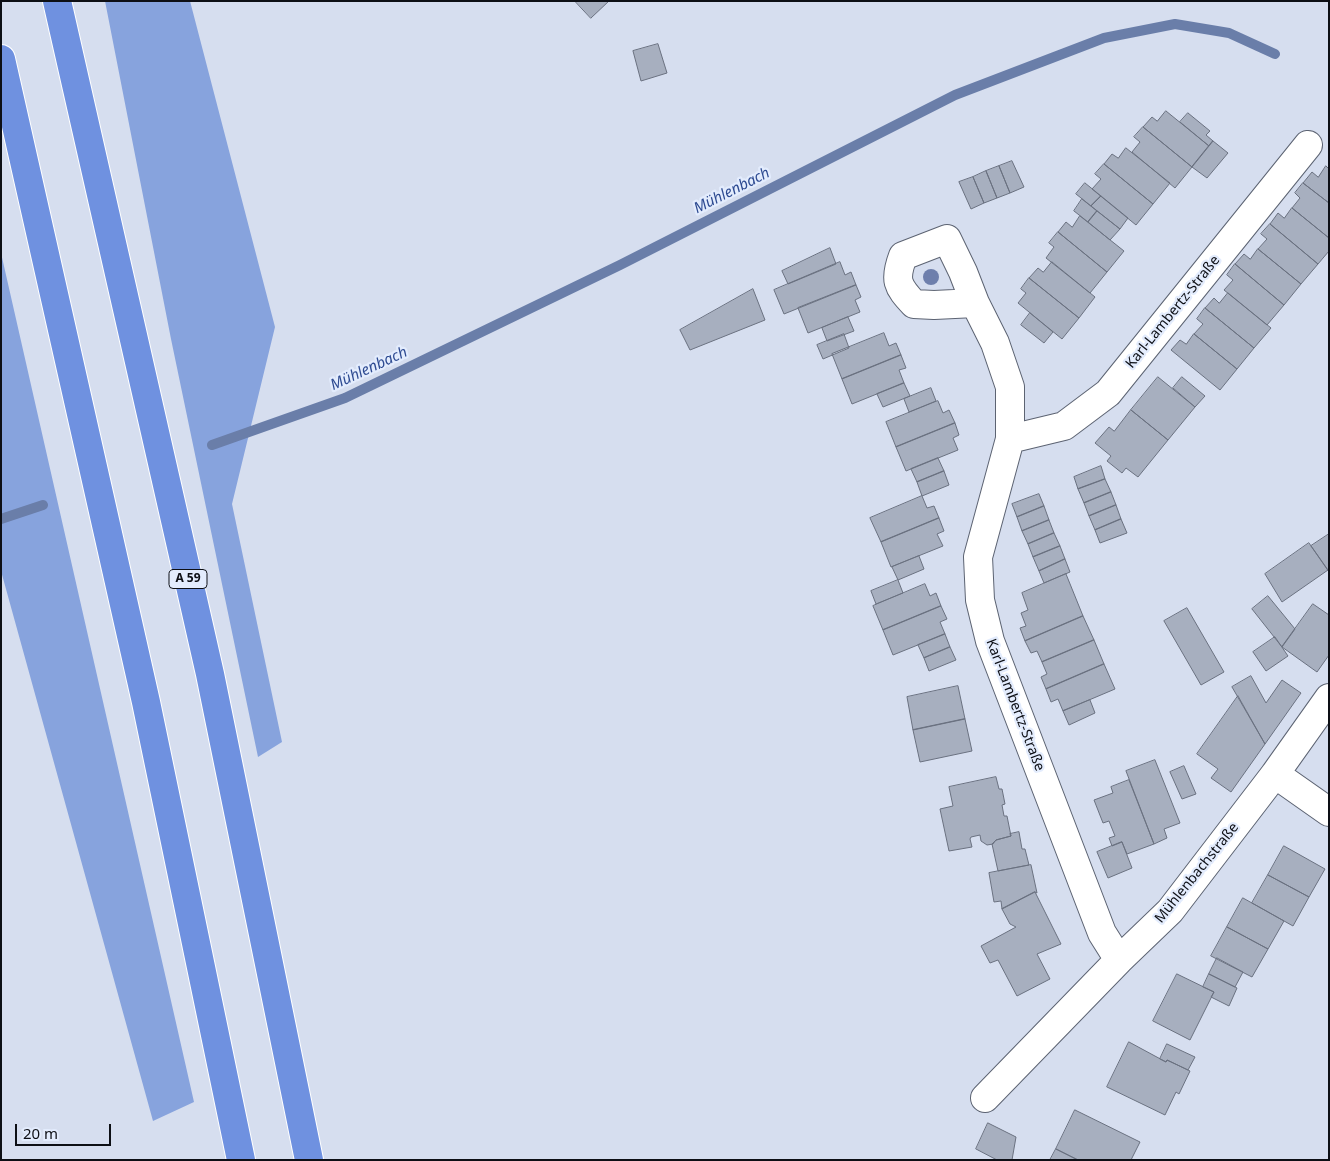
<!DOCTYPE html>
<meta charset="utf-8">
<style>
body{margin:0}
#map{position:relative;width:1330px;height:1161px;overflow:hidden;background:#d6deef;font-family:"Noto Sans",sans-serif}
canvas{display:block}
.frame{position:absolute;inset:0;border:2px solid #0d0f15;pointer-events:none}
.scale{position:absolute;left:15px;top:1124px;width:96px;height:22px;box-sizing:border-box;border:2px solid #0d0f15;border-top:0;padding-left:6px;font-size:15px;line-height:18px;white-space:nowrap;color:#0d0f15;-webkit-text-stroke:4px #e3ecfd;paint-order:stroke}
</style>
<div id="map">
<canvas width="1330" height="1161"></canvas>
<div class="frame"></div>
<div class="scale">20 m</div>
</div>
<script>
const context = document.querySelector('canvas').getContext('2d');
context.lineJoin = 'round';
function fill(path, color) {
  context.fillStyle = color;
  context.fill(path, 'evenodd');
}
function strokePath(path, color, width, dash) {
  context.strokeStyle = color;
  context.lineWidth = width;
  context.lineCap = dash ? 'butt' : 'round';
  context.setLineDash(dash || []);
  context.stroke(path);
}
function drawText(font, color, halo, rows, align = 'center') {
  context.font = font + ' "Noto Sans",sans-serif';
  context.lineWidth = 4.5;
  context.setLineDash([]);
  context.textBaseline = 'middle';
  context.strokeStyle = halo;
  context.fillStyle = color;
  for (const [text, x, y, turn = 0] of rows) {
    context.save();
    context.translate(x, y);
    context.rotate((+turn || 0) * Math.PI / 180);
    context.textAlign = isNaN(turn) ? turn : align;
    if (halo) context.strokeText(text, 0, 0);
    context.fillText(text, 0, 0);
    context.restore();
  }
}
fill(new Path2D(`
 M 105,1 L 190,1 L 275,327 L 232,504 L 282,742 L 258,757 L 171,339 Z
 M 1,253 L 194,1102 L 153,1121 L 1,571 Z`), '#87a3dd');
strokePath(new Path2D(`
 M 212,445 L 345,398 L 620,265 L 955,95 L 1104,38 L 1175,24 L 1229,33 L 1275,54
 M 1,519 L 43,505`), '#6a7ea9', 10);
const building = new Path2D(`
 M 575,1 L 609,1 L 591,18 Z
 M 658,44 L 667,73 L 641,81 L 633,51 Z
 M 1166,111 L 1209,146 L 1192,167 L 1143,127 L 1152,117 L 1157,121 Z
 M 1188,113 L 1210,131 L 1206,135 L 1213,141 L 1209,146 L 1180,122 Z
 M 1143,127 L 1192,167 L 1175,188 L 1132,152 L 1140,142 L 1134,137 Z
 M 1213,141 L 1228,153 L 1207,178 L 1192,167 Z
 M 1126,148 L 1170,183 L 1153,204 L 1104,164 L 1112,154 L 1118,158 Z
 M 1012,161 L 1024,187 L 1010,193 L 999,166 Z
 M 1104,164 L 1153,204 L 1136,225 L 1092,189 L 1101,179 L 1095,174 Z
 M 999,166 L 1010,193 L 997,198 L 986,171 Z
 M 1326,166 L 1329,169 L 1329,203 L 1303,183 L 1312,172 L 1318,177 Z
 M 986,171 L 997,198 L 984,203 L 973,177 Z
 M 973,177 L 984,203 L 971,209 L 959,182 Z
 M 1085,183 L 1101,196 L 1091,206 L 1076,194 Z
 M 1303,183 L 1329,203 L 1329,238 L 1292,208 L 1300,198 L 1295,193 Z
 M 1101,196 L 1128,218 L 1120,229 L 1091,206 Z
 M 1082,199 L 1097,211 L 1088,222 L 1074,211 Z
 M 1292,208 L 1329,238 L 1329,251 L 1318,264 L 1270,224 L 1278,213 L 1284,218 Z
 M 1097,211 L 1120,229 L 1110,240 L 1088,222 Z
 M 1080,216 L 1124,251 L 1107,272 L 1058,232 L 1066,222 L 1072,227 Z
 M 1270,224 L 1318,264 L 1301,284 L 1258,249 L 1267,239 L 1261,234 Z
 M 1058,232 L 1107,272 L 1090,293 L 1046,258 L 1054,247 L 1049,243 Z
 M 830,248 L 836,264 L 788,284 L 782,271 Z
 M 1258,249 L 1301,284 L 1284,305 L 1235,264 L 1244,254 L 1250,259 Z
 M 840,262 L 845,275 L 851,272 L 856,285 L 784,314 L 774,290 Z
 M 1052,262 L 1095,297 L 1079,318 L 1029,278 L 1038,268 L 1043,272 Z
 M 1235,264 L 1284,305 L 1267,325 L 1224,290 L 1233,280 L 1227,275 Z
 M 1029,278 L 1079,318 L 1062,339 L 1018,303 L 1026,293 L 1021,289 Z
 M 856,285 L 861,297 L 855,300 L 860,312 L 808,333 L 798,308 Z
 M 753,289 L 765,320 L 690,350 L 680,330 Z
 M 1228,293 L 1271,328 L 1254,348 L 1205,308 L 1214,298 L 1219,303 Z
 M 1205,308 L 1254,348 L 1237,369 L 1194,334 L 1203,324 L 1197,319 Z
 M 1030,313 L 1053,332 L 1044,343 L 1021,325 Z
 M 848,317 L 854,331 L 827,341 L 822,328 Z
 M 884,333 L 889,346 L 896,343 L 901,355 L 842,379 L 832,354 Z
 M 844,334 L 849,348 L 823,359 L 817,345 Z
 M 1194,334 L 1237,369 L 1220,390 L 1171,350 L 1180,340 L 1186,344 Z
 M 901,355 L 906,368 L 899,370 L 904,383 L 852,404 L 842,379 Z
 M 1158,377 L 1195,407 L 1168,440 L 1131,410 Z
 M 1182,377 L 1205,396 L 1195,407 L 1173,388 Z
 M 904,383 L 910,396 L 883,407 L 877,394 Z
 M 931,388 L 936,401 L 909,412 L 904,399 Z
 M 938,401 L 943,413 L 949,410 L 955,423 L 896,447 L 886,422 Z
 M 1131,410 L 1168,440 L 1138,477 L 1126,468 L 1122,473 L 1107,461 L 1111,456 L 1095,443 L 1109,427 L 1114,431 Z
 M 955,423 L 959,435 L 953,438 L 958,450 L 906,471 L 896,447 Z
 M 938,458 L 944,471 L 917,482 L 911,469 Z
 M 1101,466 L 1105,479 L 1078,489 L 1074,477 Z
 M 944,471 L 949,485 L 922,496 L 917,482 Z
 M 1105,479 L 1111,492 L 1084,503 L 1078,489 Z
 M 1111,492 L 1116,505 L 1089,516 L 1084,503 Z
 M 1039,494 L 1044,506 L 1017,517 L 1012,504 Z
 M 922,496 L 927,508 L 934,506 L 939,518 L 881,542 L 870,518 Z
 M 1116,505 L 1121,519 L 1095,530 L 1089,516 Z
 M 1044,506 L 1049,520 L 1022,531 L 1017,517 Z
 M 939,518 L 944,531 L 937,534 L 943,546 L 891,567 L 881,542 Z
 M 1121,519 L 1127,533 L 1100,543 L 1095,530 Z
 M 1049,520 L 1054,533 L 1028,544 L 1022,531 Z
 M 1054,533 L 1060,546 L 1033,557 L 1028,544 Z
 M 1329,534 L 1329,572 L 1311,546 Z
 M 1309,543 L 1328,570 L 1282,602 L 1265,574 Z
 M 1060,546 L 1065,559 L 1039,571 L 1033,557 Z
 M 919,556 L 924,569 L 898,580 L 892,567 Z
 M 1065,559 L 1070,572 L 1044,583 L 1039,571 Z
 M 1066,574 L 1083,616 L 1025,641 L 1020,628 L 1026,626 L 1021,613 L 1028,610 L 1022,593 Z
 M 898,580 L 903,593 L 876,604 L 871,591 Z
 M 925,584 L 930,596 L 936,593 L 941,606 L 883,630 L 873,606 Z
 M 1268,596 L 1295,629 L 1282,647 L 1252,609 Z
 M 1313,604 L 1329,615 L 1329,655 L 1317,672 L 1282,647 Z
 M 941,606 L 947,619 L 940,622 L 945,634 L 893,655 L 883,630 Z
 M 1187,608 L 1224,672 L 1201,685 L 1164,621 Z
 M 1083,616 L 1094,640 L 1042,662 L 1037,651 L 1031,653 L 1025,641 Z
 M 945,634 L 950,647 L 924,658 L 918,645 Z
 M 1275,637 L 1288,656 L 1266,671 L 1253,652 Z
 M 1094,640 L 1104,664 L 1046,689 L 1041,677 L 1047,674 L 1042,662 Z
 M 950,647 L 956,660 L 929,671 L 924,658 Z
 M 1104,664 L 1115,689 L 1063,711 L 1058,699 L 1051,702 L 1046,689 Z
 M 1251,676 L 1266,703 L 1282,680 L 1301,693 L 1265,744 L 1232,687 Z
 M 958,686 L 965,719 L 913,730 L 907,697 Z
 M 1238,696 L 1265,744 L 1231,792 L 1211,778 L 1218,769 L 1197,754 Z
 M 1090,700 L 1095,713 L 1069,725 L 1063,711 Z
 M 965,719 L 972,751 L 920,762 L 913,730 Z
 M 1155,760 L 1180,823 L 1164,829 L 1167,838 L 1154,844 L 1126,771 Z
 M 1184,766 L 1196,794 L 1182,799 L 1170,772 Z
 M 996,777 L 999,789 L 1002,789 L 1005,804 L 1002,805 L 1004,816 L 1007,816 L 1011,836 L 996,840 L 993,844 L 987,845 L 981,841 L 980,835 L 971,837 L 970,839 L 972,847 L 949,851 L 940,809 L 953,806 L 949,787 Z
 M 1129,780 L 1154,844 L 1127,854 L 1122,842 L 1112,846 L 1109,838 L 1115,836 L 1109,821 L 1103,823 L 1094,800 L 1113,793 L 1111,787 Z
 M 1019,832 L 1022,849 L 1025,849 L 1029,865 L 998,871 L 992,844 L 996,840 L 1011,836 L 1010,834 Z
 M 1122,842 L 1132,868 L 1108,878 L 1097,852 Z
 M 1284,846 L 1325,869 L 1309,897 L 1268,875 Z
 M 1031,865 L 1037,893 L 1035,892 L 1002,909 L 1001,901 L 994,902 L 989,873 Z
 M 1268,875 L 1309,897 L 1293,926 L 1252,903 Z
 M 1035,892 L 1061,944 L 1037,954 L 1050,979 L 1017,996 L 998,960 L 990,963 L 981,946 L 1016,927 L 1010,924 L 1002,909 Z
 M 1243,898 L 1284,921 L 1268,949 L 1227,927 Z
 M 1227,927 L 1268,949 L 1252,977 L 1211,956 Z
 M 1217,958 L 1243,972 L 1235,987 L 1209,974 Z
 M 1177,974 L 1214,992 L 1190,1040 L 1153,1021 Z
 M 1209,974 L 1237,988 L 1229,1006 L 1211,997 L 1214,992 L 1203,987 Z
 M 1129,1042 L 1166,1062 L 1167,1060 L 1190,1071 L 1179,1094 L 1176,1092 L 1165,1115 L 1107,1087 Z
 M 1167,1044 L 1195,1057 L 1188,1070 L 1167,1060 L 1166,1062 L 1160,1059 Z
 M 1075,1110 L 1140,1142 L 1131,1160 L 1078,1160 L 1056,1149 Z
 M 988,1123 L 1016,1137 L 1012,1160 L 997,1160 L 976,1149 Z
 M 1056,1149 L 1078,1160 L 1050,1160 Z`);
fill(building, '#a7afbf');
strokePath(building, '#6a7180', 1);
const minor = new Path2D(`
 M 975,303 L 934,305 L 914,304 C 897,286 894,280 903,256 L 947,239 L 963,272 L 975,303 L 995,343 L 1010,387 L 1010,439 L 978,557 L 980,600 L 990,641 L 1102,933 L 1119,960
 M 1010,439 L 1064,426 L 1108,393 L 1308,145
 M 1275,774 L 1329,812
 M 985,1098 L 1119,960 L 1170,911 L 1275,774 L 1329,698`);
const highway = new Path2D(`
 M 57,1 L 210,674 L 309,1160
 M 1,59 L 146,702 L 241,1160`);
strokePath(minor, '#5c6372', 30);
strokePath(highway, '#fff', 30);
strokePath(minor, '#fff', 28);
strokePath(highway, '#6f91e0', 28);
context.fillStyle = '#6e7fac';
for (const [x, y] of [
 [931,277]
]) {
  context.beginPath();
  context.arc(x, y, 8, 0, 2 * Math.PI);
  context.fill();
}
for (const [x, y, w] of [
 [188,579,38]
]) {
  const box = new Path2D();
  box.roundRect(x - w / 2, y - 9.5, w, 19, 4);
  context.fillStyle = '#e3ecfd';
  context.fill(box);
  strokePath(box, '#0d0f15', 1);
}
drawText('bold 12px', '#0d0f15', null, [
 ["A 59",188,579]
]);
drawText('14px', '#0d0f15', '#e3ecfd', [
 ["Karl-Lambertz-Straße",1173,312,-51],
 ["Karl-Lambertz-Straße",1015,705,69],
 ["Mühlenbachstraße",1197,873,-51]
]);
drawText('italic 15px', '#2d4a91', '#e3ecfd', [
 ["Mühlenbach",732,191,-27],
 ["Mühlenbach",369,369,-25]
]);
</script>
